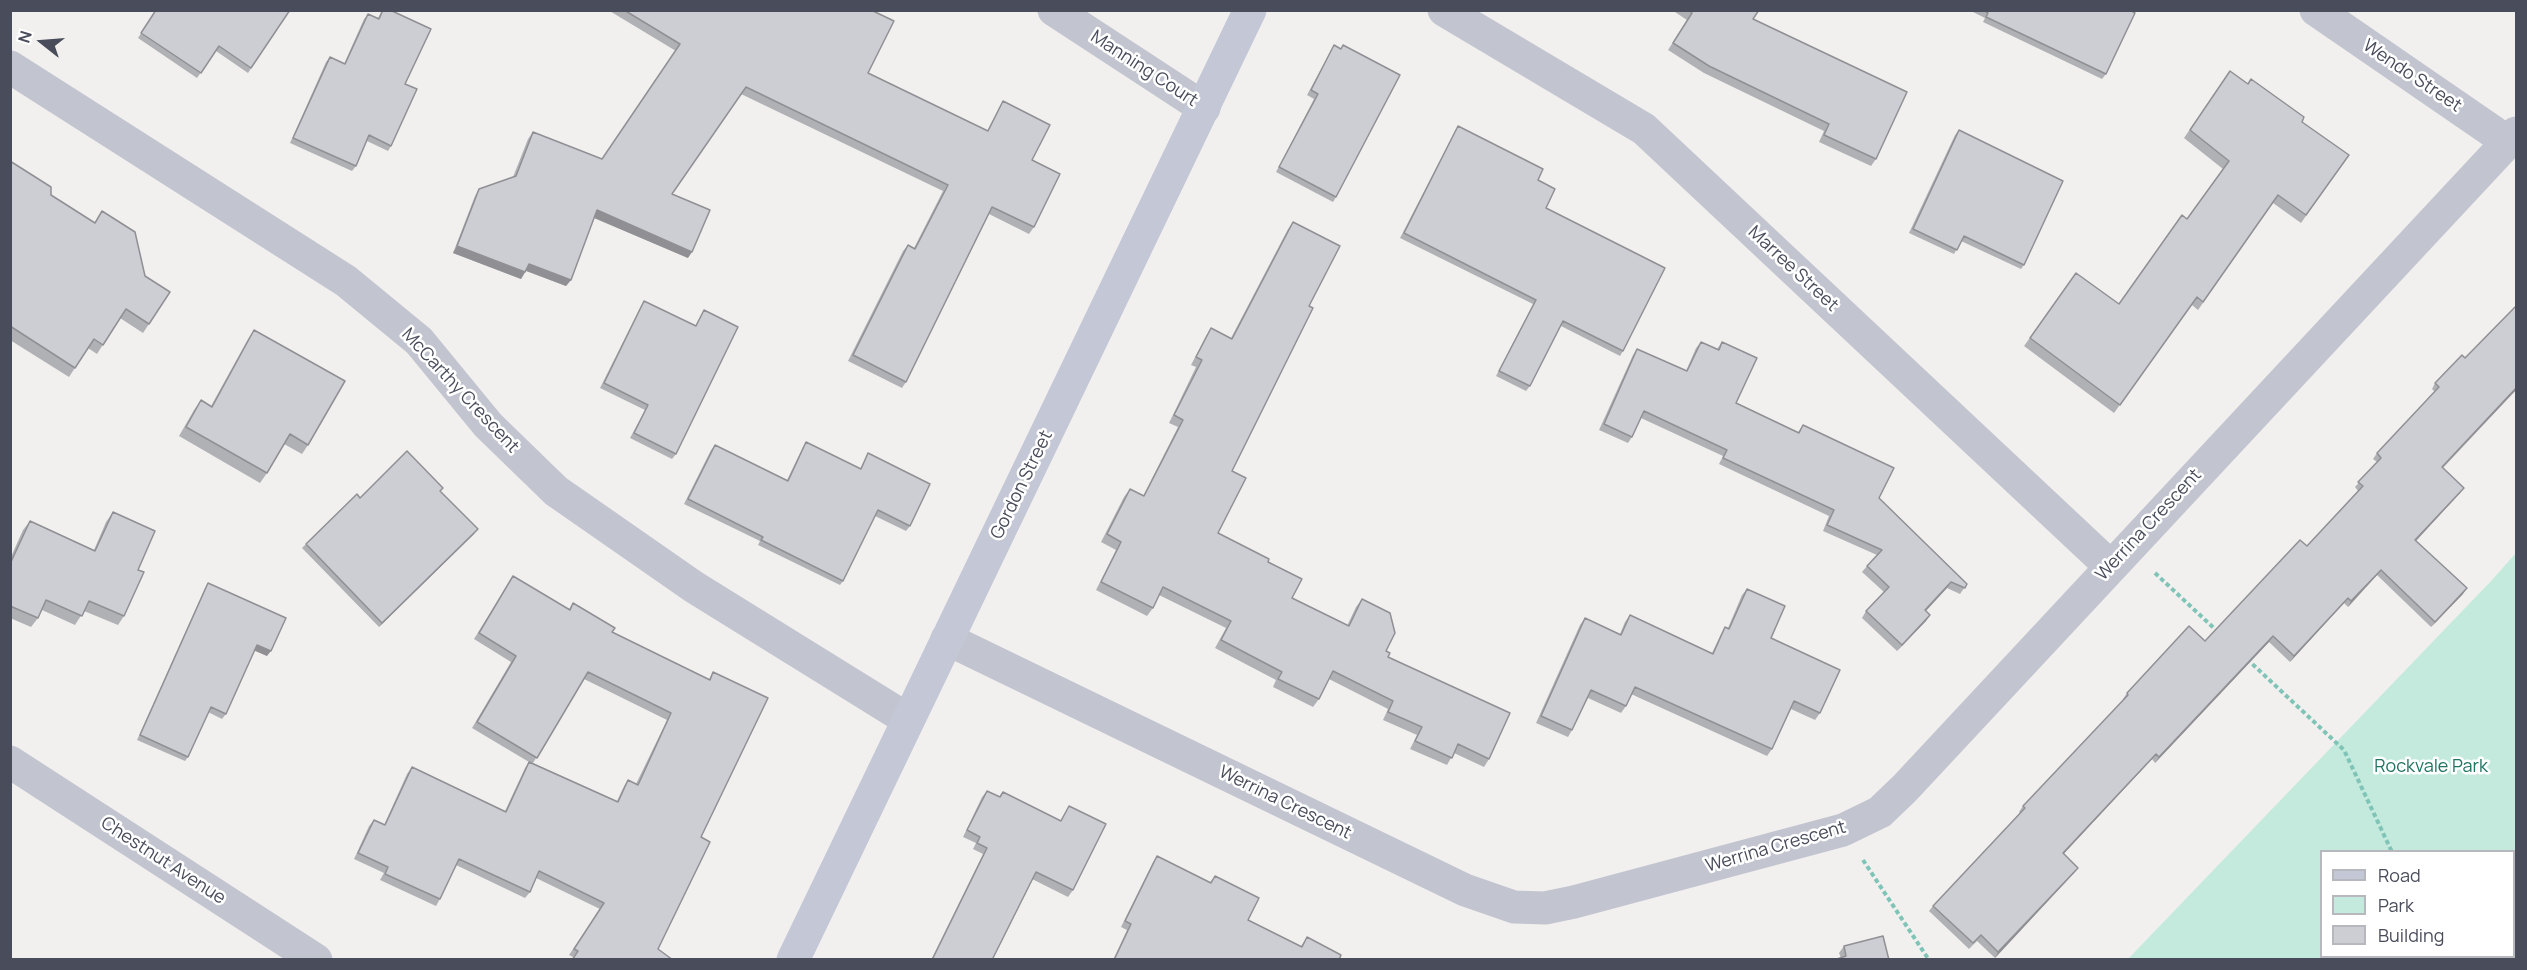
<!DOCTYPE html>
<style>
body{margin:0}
#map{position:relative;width:2527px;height:970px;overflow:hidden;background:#f2f0ef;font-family:Manrope,sans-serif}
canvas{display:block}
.frame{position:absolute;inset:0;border:12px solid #494d5b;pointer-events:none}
.legend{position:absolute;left:2320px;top:850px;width:195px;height:108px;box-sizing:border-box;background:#fff;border:2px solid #b6b8bd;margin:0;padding:8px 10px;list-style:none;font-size:18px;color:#494d5b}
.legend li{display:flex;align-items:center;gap:12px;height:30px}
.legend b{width:30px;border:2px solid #b6b8bd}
.north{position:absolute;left:12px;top:12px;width:60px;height:60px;-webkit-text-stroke:4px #fff;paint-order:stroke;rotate:287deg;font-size:16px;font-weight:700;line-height:24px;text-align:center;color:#494d5b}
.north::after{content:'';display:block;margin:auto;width:21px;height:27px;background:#494d5b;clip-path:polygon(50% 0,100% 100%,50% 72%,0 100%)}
</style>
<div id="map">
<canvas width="2527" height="970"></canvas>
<div class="frame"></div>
<ul class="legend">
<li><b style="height:8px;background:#c4c8d6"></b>Road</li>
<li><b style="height:16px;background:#c3eadd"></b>Park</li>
<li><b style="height:16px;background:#cdced3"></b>Building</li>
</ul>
<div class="north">N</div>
</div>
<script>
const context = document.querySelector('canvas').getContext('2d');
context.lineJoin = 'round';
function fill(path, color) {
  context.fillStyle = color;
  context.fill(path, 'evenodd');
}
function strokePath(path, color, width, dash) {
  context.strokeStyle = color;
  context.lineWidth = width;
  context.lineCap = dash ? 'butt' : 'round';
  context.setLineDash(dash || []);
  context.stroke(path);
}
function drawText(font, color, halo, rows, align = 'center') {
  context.font = font + ' Manrope,sans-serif';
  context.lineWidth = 5;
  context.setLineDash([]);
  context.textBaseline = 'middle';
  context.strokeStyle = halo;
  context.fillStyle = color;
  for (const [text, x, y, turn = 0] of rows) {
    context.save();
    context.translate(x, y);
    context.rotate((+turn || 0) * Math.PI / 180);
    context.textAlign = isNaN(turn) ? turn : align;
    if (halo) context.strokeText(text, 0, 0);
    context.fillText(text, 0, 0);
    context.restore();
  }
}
fill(new Path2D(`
 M 2516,553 L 2516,959 L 2128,959 L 2492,580 ZM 2322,852 L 2514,852 L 2514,956 L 2322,956 Z`), '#c3eadd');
strokePath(new Path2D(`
 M 2514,939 L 2516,936
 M 2492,960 L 2495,956`), '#95bce2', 12);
strokePath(new Path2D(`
 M 2155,573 L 2217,631
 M 2247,659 L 2344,750 L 2392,852
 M 1863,860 L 1929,960
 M 2442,956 L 2444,960`), '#7fc4b6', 4, [4.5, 3]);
strokePath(new Path2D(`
 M 1054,10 L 1204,108
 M 1444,10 L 1644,129 L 2111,567
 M 2316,10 L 2508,142
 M 10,67 L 346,281 L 419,341 L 488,425 L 556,491 L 694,587 L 907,719
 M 947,639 L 1465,890 L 1514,907 L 1545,908 L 1574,902 L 1843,830 L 1880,812 L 1905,788 L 2516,133
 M 10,762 L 316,960`), '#c2c5cf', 33);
strokePath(new Path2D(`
 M 793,960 L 1250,10`), '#c4c8d6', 33);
fill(new Path2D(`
 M 156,10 L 290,10 L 248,73 L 216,51 L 197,78 L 138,38 Z
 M 382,10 L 390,10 L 405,84 L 391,146 L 388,151 L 367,141 L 356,166 L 352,171 L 290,143 L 326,62 L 330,57 L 344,64 L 364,19 L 368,14 L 378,18 Z
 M 608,10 L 871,10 L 868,73 L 987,131 L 999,108 L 1003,101 L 1032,160 L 1034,227 L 1029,234 L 989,214 L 906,382 L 902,388 L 848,361 L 903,251 L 908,245 L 914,248 L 943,191 L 741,94 L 672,194 L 688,258 L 594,218 L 571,280 L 566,286 L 526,271 L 521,279 L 453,253 L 475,196 L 479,189 L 513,177 L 528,139 L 533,132 L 602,159 L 676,51 Z
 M 1672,10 L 1759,10 L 1753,19 L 1876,159 L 1871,166 L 1819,142 L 1824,131 L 1704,73 L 1668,50 L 1687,20 Z
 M 1969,10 L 2130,10 L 2106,74 L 2102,79 L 1983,22 L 1985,18 Z
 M 1334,45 L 1341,49 L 1343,45 L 1336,197 L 1333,202 L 1276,172 L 1314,99 L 1307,95 Z
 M 2230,71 L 2349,155 L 2301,223 L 2273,203 L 2198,310 L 2192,305 L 2114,413 L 2024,346 L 2076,273 L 2119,304 L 2187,219 L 2223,169 L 2184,138 Z
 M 1458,126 L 1538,180 L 1546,208 L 1623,351 L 1620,356 L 1561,326 L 1530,386 L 1526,391 L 1496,376 L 1533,304 L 1400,238 L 1455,131 Z
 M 1959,130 L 2024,265 L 2021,269 L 1961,241 L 1954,254 L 1909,233 L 1955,135 Z
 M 10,161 L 51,195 L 149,324 L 143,333 L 120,318 L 97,354 L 88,348 L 69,377 L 10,340 Z
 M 1293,222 L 1309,306 L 1232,471 L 1218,533 L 1268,562 L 1292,598 L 1347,626 L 1356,607 L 1362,599 L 1386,651 L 1388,657 L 1489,759 L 1484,767 L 1454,753 L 1447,765 L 1410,749 L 1417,735 L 1383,720 L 1388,709 L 1329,679 L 1319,699 L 1313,707 L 1273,687 L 1276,680 L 1215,648 L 1226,628 L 1159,595 L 1153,608 L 1147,616 L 1096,590 L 1116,550 L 1101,542 L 1124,497 L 1130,489 L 1143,496 L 1178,427 L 1169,423 L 1196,367 L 1191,365 L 1206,336 L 1211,328 L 1231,338 L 1288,229 Z
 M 644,301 L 695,326 L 704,310 L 676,454 L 672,459 L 630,438 L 645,410 L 600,388 L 641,306 Z
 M 2517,305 L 2517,389 L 2443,468 L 2460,493 L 2416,541 L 2463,594 L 2431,627 L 2377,575 L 2348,607 L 2344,603 L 2290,662 L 2269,642 L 2155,763 L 2152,759 L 2063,854 L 2074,873 L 1995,958 L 1977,941 L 1969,949 L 1929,911 L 1933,906 L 2020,813 L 2019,812 L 2023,806 L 2124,700 L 2123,699 L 2127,693 L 2205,641 L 2307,546 L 2358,491 L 2355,487 L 2377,462 L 2373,459 L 2377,453 L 2435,392 L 2432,389 L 2435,383 L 2465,358 Z
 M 254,330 L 308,445 L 302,454 L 284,444 L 267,473 L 260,483 L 179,436 L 194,410 L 201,400 L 211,406 L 248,339 Z
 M 1701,342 L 1717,349 L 1722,342 L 1736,403 L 1798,432 L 1803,425 L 1967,584 L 1960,594 L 1947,588 L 1926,611 L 1930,615 L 1926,621 L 1897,651 L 1862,618 L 1866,611 L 1884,592 L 1862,572 L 1867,566 L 1877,555 L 1823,531 L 1829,516 L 1719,464 L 1723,456 L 1641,418 L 1632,437 L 1628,443 L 1599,430 L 1633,355 L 1637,349 L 1686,371 L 1696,348 Z
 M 806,442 L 860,469 L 868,453 L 910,526 L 906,531 L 875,516 L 843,581 L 840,585 L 758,545 L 760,541 L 684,504 L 711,450 L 715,445 L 787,480 L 803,447 Z
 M 443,488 L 440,491 L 474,534 L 379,627 L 302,548 L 306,544 L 360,498 Z
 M 113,512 L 138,570 L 124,616 L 118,625 L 84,611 L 75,625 L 42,610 L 38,618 L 31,627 L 10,618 L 10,559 L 23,530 L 30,521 L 94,550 L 106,522 Z
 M 513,576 L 569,609 L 573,603 L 612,632 L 709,679 L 713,672 L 768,698 L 573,957 L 569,955 L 600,909 L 536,878 L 530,892 L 525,898 L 456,865 L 440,899 L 436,906 L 380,880 L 384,873 L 354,859 L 369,826 L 374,820 L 384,825 L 407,774 L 412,767 L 505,811 L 525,768 L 529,762 L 472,728 L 511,662 L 474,639 ZM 584,679 L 667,720 L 636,784 L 628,780 L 624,786 L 617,801 L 533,763 Z
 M 208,583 L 267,656 L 254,650 L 226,714 L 222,719 L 208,712 L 188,757 L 185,761 L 137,740 L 205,588 Z
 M 1747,589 L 1771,638 L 1820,713 L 1815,720 L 1791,709 L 1772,749 L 1767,756 L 1631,694 L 1626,706 L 1621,713 L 1588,698 L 1572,730 L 1568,737 L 1536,723 L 1580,625 L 1585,618 L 1620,634 L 1625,622 L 1630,615 L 1712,653 L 1721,634 L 1725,627 L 1728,628 L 1742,595 Z
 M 987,791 L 999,797 L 1003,792 L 1060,821 L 1069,806 L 1073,890 L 1068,897 L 1032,879 L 992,960 L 931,960 L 983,854 L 973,849 L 976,843 L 963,837 L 982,797 Z
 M 1157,856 L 1210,882 L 1215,876 L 1248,920 L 1301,946 L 1307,937 L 1339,960 L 1113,960 L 1127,930 L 1121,927 L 1153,862 Z
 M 1844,946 L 1889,960 L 1841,958 L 1839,953 Z`), '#b0b1b5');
fill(new Path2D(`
 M 597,210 L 692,252 L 688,258 L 592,217 Z
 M 457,246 L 525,272 L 521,279 L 453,253 Z
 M 529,264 L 571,280 L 566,286 L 524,270 Z
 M 2517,387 L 2517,389 L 2438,472 L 2442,467 Z
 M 2464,488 L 2460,493 L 2412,545 L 2415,540 Z
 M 478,529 L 474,534 L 379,627 L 382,623 Z
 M 2381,570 L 2377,575 L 2348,607 L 2351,601 Z
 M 1951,582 L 1947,588 L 1921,616 L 1925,610 Z
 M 2467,588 L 2463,594 L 2431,627 L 2435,622 Z
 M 2348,598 L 2344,603 L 2290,662 L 2294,656 Z
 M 1930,615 L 1926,621 L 1897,651 L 1902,645 Z
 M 2273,636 L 2269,642 L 2155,763 L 2159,757 Z
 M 257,645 L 271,651 L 267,656 L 253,650 Z
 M 2156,754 L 2152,759 L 2059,859 L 2063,853 Z
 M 2078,868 L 2074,873 L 1995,958 L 1998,952 Z`), '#909094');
const building = new Path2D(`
 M 156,10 L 290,10 L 251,68 L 219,46 L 201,73 L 141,33 Z
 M 383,10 L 390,10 L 431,29 L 405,84 L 417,89 L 391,146 L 369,135 L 356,166 L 293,138 L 330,57 L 345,64 L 368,14 L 379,19 Z
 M 624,10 L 871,10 L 894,21 L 868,73 L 988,131 L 1003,101 L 1050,125 L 1032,160 L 1060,174 L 1034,227 L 992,207 L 906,382 L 853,355 L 908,245 L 915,249 L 948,185 L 746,87 L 672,194 L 710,210 L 692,252 L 597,210 L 571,280 L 529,264 L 525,272 L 457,246 L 479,189 L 516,176 L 533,132 L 602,159 L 680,44 Z
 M 1689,10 L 1759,10 L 1753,19 L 1907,92 L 1876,159 L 1824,135 L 1829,124 L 1709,66 L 1673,43 L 1692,13 Z
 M 1983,10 L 2130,10 L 2135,13 L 2106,74 L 1986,17 L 1988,13 Z
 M 1334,45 L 1341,49 L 1343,45 L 1400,75 L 1336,197 L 1279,167 L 1318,94 L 1311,90 Z
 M 2230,71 L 2248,84 L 2251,79 L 2304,117 L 2302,122 L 2349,155 L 2306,215 L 2278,195 L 2203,302 L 2197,297 L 2120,405 L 2030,338 L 2076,273 L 2119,304 L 2182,215 L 2187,219 L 2229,161 L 2190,130 Z
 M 1458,126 L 1543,169 L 1538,180 L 1555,189 L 1546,208 L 1665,268 L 1623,351 L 1563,321 L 1530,386 L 1499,371 L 1536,300 L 1404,233 Z
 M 1959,130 L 2063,181 L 2024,265 L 1964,236 L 1957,250 L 1913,229 Z
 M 10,161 L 51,187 L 51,195 L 95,223 L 102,211 L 135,232 L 145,276 L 170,292 L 149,324 L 126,309 L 103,345 L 94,339 L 75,368 L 10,326 Z
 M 1293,222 L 1340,246 L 1309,306 L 1313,308 L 1232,471 L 1246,478 L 1218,533 L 1269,559 L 1268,562 L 1302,579 L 1292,598 L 1349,626 L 1362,599 L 1390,613 L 1395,633 L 1386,651 L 1390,653 L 1388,657 L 1510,713 L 1489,759 L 1458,744 L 1452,758 L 1415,741 L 1422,727 L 1388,712 L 1393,701 L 1333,671 L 1319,699 L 1278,679 L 1282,672 L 1221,640 L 1231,621 L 1163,587 L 1153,608 L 1101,582 L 1121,542 L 1107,534 L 1130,489 L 1144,496 L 1183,420 L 1174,415 L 1202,360 L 1196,357 L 1211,328 L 1232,339 Z
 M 644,301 L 696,326 L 704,310 L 738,327 L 676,454 L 634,433 L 648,405 L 604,383 Z
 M 2517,305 L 2517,387 L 2442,467 L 2464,488 L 2415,540 L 2467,588 L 2435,622 L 2381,570 L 2351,601 L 2348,598 L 2294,656 L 2273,636 L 2159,757 L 2156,754 L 2063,853 L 2078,868 L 1998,952 L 1981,935 L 1973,943 L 1933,906 L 2025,808 L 2023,806 L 2128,695 L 2127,693 L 2189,626 L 2205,641 L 2300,540 L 2307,546 L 2363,486 L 2358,482 L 2381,458 L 2377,453 L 2439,387 L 2435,383 L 2462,355 L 2465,358 Z
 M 254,330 L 345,381 L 308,445 L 290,434 L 267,473 L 186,427 L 201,400 L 212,407 Z
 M 1701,342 L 1719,350 L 1722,342 L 1757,358 L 1736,403 L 1799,433 L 1803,425 L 1894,468 L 1879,498 L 1967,584 L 1965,588 L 1951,582 L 1925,610 L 1930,615 L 1902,645 L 1866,611 L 1889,587 L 1867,566 L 1882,550 L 1827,525 L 1834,510 L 1723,458 L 1727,450 L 1644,411 L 1632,437 L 1604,424 L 1637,349 L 1687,371 Z
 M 806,442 L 861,469 L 868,453 L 930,484 L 910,526 L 878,510 L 843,581 L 761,540 L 763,537 L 688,499 L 715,445 L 788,481 Z
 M 407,451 L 443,488 L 440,491 L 478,529 L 382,623 L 306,544 L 357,494 L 360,498 Z
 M 113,512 L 155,531 L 138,570 L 144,572 L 124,616 L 89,601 L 82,616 L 46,600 L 38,618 L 10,606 L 10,564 L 30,521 L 95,551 Z
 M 513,576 L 570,610 L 573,603 L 615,628 L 612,632 L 710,680 L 713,672 L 768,698 L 701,837 L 710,842 L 658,949 L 673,960 L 572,960 L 578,951 L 574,949 L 604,903 L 539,871 L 530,892 L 459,859 L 440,899 L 385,874 L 388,867 L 358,853 L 374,820 L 385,825 L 412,767 L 506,812 L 529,762 L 618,802 L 628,780 L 638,785 L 671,713 L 588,672 L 537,758 L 477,722 L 516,656 L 479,633 Z
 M 208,583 L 286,618 L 271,651 L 257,645 L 226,714 L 211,707 L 188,757 L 140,735 Z
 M 1747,589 L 1785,606 L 1771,638 L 1840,670 L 1820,713 L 1794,701 L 1772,749 L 1635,687 L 1626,706 L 1591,690 L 1572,730 L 1541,716 L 1585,618 L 1621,635 L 1630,615 L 1713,654 L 1725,627 L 1729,629 Z
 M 987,791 L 1000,797 L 1003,792 L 1061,821 L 1069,806 L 1106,824 L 1073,890 L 1036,872 L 992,960 L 932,960 L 987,848 L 977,843 L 980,837 L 967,830 Z
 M 1157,856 L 1211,883 L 1215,876 L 1259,898 L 1248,920 L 1302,947 L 1307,937 L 1341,955 L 1339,960 L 1114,960 L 1131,924 L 1125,921 Z
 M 1883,936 L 1889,960 L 1834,960 L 1846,956 L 1844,946 Z`);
fill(building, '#cdced3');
strokePath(building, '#909094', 1.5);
drawText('18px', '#494d5b', '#fff', [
 ["Manning Court",1144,69,33],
 ["Wendo Street",2412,76,34],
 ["Marree Street",1793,269,43],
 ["McCarthy Crescent",460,391,47],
 ["Gordon Street",1022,485,-64],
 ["Werrina Crescent",2149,525,-47],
 ["Werrina Crescent",1285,803,26],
 ["Werrina Crescent",1776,847,-16],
 ["Chestnut Avenue",163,861,33]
]);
drawText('18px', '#227463', '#fff', [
 ["Rockvale Park",2431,767]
]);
</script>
